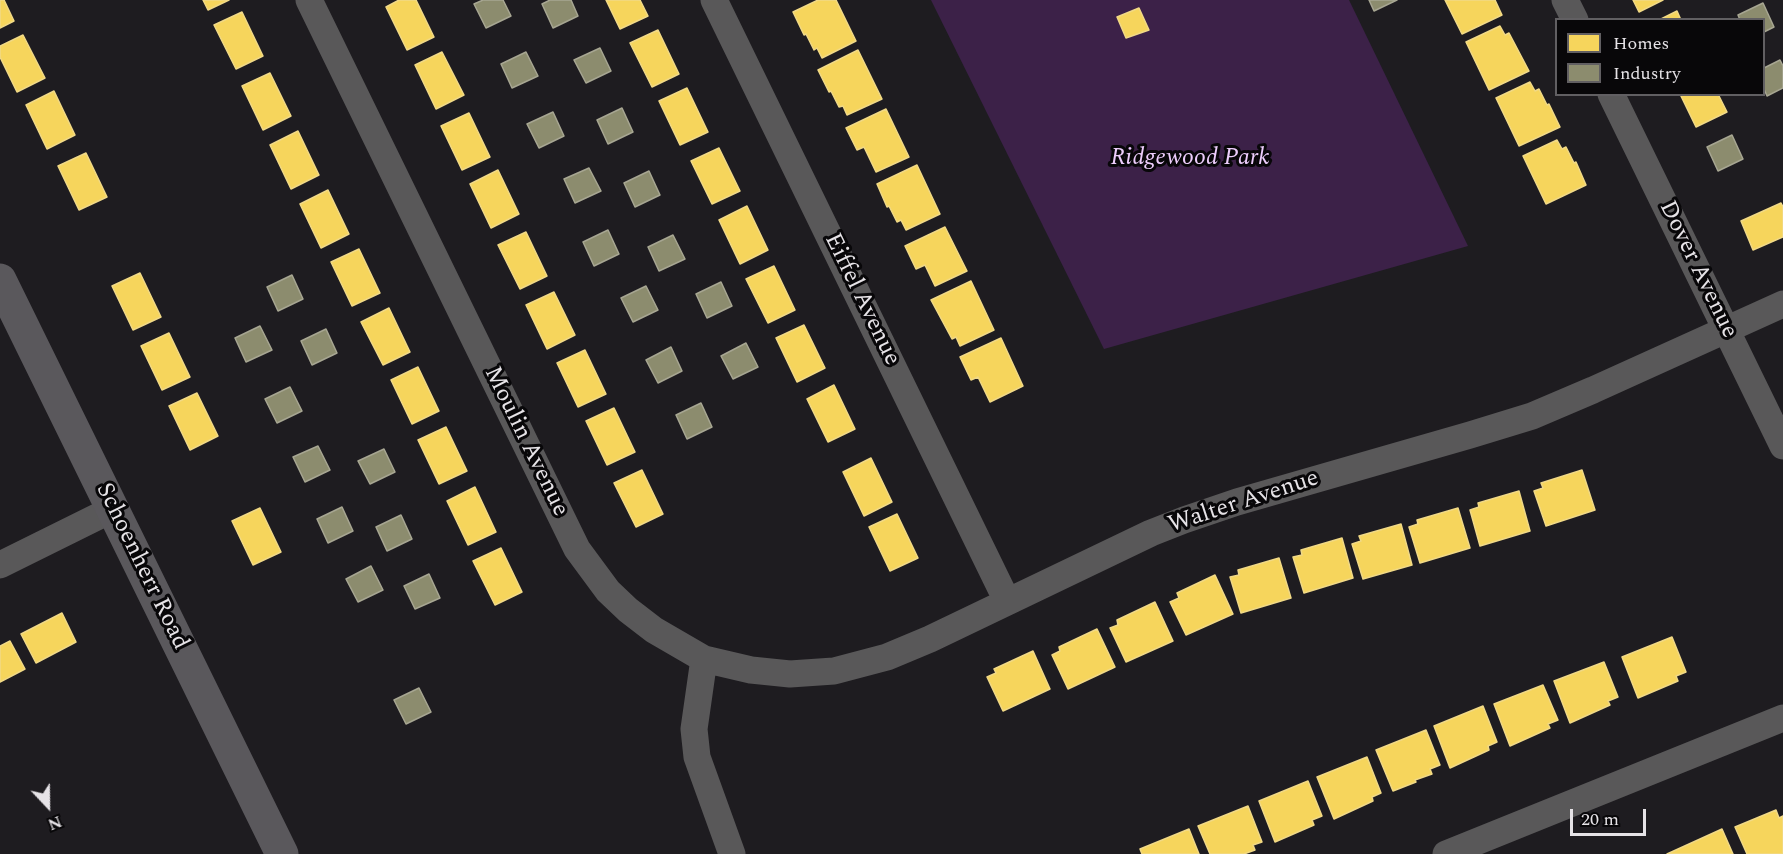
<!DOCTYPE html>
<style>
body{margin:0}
#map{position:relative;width:1783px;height:854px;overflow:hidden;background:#1e1c20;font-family:Spectral,serif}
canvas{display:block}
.legend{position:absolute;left:1555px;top:18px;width:210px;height:78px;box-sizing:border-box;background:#080709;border:2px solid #615f62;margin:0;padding:8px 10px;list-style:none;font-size:18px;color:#e6e3e7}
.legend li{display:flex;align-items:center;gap:12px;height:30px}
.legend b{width:30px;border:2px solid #615f62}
.north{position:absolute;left:18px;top:776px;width:60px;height:60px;-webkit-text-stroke:4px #080709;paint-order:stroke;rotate:158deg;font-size:16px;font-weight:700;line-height:24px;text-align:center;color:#e6e3e7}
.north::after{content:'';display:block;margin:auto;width:21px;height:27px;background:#e6e3e7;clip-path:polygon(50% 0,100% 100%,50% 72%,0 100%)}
.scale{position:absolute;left:1570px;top:809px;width:76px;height:27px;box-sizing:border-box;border:3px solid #e6e3e7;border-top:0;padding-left:8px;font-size:18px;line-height:21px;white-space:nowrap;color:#e6e3e7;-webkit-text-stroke:4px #080709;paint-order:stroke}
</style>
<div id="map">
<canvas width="1783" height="854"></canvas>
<ul class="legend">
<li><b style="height:16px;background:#f6d55c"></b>Homes</li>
<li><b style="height:16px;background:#8c8c6e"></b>Industry</li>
</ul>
<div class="north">N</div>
<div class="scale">20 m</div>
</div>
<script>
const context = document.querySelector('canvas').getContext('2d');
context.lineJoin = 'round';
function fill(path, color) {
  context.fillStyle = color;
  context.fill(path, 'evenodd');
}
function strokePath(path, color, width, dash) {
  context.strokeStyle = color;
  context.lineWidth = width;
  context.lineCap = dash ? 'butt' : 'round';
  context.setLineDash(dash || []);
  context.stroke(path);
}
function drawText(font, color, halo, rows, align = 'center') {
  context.font = font + ' Spectral,serif';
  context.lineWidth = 6;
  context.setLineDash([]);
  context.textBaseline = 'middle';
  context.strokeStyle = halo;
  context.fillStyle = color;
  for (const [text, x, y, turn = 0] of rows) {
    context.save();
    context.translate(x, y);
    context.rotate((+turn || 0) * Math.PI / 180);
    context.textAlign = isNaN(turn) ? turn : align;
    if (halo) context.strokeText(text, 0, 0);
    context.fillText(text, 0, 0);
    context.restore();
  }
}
fill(new Path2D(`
 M 931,0 L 1349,0 L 1468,246 L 1104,349 Z`), '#3c2148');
const homes = new Path2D(`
 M 0,0 L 4,0 L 14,21 L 0,28 Z
 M 203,0 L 229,0 L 208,10 Z
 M 399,0 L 416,0 L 434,37 L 407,50 L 386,7 Z
 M 606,0 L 640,0 L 648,16 L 620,29 Z
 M 818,0 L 836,0 L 856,41 L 822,58 L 817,48 L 814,50 L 806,34 L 804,35 L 793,12 Z
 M 1445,0 L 1495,0 L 1502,15 L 1462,34 Z
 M 1633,0 L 1663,0 L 1639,12 Z
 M 1139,8 L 1149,30 L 1126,38 L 1117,17 Z
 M 1677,11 L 1681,20 L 1659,20 Z
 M 242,12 L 263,56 L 236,69 L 214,25 Z
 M 1500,26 L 1505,35 L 1509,33 L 1529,71 L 1489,90 L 1466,42 Z
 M 658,30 L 679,74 L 652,87 L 630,43 Z
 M 23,35 L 45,78 L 17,92 L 0,57 L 0,46 Z
 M 858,50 L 882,99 L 847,115 L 843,106 L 839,107 L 831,91 L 829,92 L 818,70 Z
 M 442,52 L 464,95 L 436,109 L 415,65 Z
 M 270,73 L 291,116 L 263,130 L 242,86 Z
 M 1530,82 L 1535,91 L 1539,89 L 1547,105 L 1549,104 L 1560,127 L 1519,146 L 1496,98 Z
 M 687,88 L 708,132 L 680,145 L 659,101 Z
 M 54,91 L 75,135 L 47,149 L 26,105 Z
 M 1680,94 L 1718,94 L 1727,112 L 1696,127 Z
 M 886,109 L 909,157 L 876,172 L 864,147 L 857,150 L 846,128 Z
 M 469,113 L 490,157 L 462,170 L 441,126 Z
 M 298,131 L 319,175 L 291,189 L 270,145 Z
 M 1557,140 L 1562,149 L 1566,147 L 1574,163 L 1576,162 L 1586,185 L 1546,204 L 1523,156 Z
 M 719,148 L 740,191 L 712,204 L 691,161 Z
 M 86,153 L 107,197 L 79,210 L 58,166 Z
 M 917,165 L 940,214 L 906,230 L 901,220 L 897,222 L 889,206 L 887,207 L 877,184 Z
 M 498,170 L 519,214 L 491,228 L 470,184 Z
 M 328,190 L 349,234 L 321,248 L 300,204 Z
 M 1781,203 L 1783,207 L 1783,237 L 1753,250 L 1741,221 Z
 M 747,206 L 768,250 L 740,264 L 719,220 Z
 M 945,227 L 967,271 L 935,286 L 925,265 L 916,269 L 905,246 Z
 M 526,232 L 547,276 L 520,289 L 498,245 Z
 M 359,249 L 380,293 L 352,306 L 331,262 Z
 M 774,266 L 795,310 L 768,323 L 746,279 Z
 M 140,273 L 161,317 L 133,330 L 112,286 Z
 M 971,281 L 994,330 L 960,346 L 956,337 L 952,339 L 931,300 Z
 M 554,292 L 575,335 L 547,349 L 526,305 Z
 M 389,308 L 410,352 L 383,365 L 361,322 Z
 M 804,325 L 825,368 L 797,382 L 776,338 Z
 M 169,333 L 190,377 L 162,390 L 141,346 Z
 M 1001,338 L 1023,386 L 990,402 L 978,377 L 971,380 L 960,357 Z
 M 585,350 L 606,394 L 578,407 L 557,363 Z
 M 418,367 L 439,411 L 412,424 L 391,380 Z
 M 834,385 L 855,429 L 828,442 L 807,399 Z
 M 197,393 L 218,436 L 190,450 L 169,406 Z
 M 614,408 L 635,452 L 607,465 L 586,421 Z
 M 446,427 L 467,471 L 439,484 L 418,440 Z
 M 871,458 L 892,502 L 864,516 L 843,472 Z
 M 642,470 L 663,514 L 636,527 L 614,483 Z
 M 1582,470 L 1595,510 L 1546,526 L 1534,491 L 1543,488 L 1541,483 Z
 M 475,487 L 496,532 L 468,545 L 447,501 Z
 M 1519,491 L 1530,531 L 1480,546 L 1470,510 L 1479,507 L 1478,503 Z
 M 260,508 L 281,552 L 253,565 L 232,521 Z
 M 1458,508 L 1470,548 L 1420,563 L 1409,527 L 1418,524 L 1417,520 Z
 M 897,514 L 918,558 L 890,571 L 869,527 Z
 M 1401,524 L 1412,565 L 1363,579 L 1352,544 L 1361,541 L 1359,536 Z
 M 1342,538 L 1353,578 L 1304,593 L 1293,557 L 1302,555 L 1301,550 Z
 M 501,548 L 522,592 L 495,605 L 473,561 Z
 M 1279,558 L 1291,598 L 1241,613 L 1230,577 L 1239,575 L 1238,570 Z
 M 1215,575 L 1233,614 L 1186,635 L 1170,602 L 1179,598 L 1177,593 Z
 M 1155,602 L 1173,641 L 1126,662 L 1110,628 L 1118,625 L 1117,620 Z
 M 62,613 L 76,642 L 36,663 L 21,634 Z
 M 1097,629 L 1115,667 L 1068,689 L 1052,655 L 1060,651 L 1059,647 Z
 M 1672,637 L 1686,672 L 1676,676 L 1678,681 L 1638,698 L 1622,657 Z
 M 10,641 L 25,669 L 0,682 L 0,646 Z
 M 1033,651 L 1050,689 L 1003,711 L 987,677 L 996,673 L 994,669 Z
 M 1604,662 L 1618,697 L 1608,701 L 1610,705 L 1570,723 L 1554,681 Z
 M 1543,685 L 1558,720 L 1548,724 L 1550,728 L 1510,746 L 1494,704 Z
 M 1483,706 L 1497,742 L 1488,746 L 1489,750 L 1450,768 L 1434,726 Z
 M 1426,730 L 1440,765 L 1430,769 L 1432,774 L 1415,780 L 1416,782 L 1393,791 L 1376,750 Z
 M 1367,757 L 1381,793 L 1372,797 L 1373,801 L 1334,819 L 1317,777 Z
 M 1308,781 L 1322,816 L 1312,820 L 1314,825 L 1275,842 L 1259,801 Z
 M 1248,806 L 1262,842 L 1253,845 L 1255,850 L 1244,854 L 1210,854 L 1198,826 Z
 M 1776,810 L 1779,818 L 1783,816 L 1783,854 L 1747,854 L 1735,827 Z
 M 1189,829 L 1199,854 L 1142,854 L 1140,849 Z
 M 1722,829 L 1733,854 L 1667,854 Z`);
fill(homes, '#f6d55c');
strokePath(homes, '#f1d986', 1.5);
const industry = new Path2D(`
 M 483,0 L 503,0 L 511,16 L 486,28 L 474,4 Z
 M 550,0 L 571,0 L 578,16 L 553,28 L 542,4 Z
 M 1369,0 L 1397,0 L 1374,11 Z
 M 1763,3 L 1774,27 L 1764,32 L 1764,20 L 1740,20 L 1738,15 Z
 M 600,48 L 611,71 L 586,83 L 574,60 Z
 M 526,52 L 538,76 L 512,88 L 501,64 Z
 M 1780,60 L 1783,66 L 1783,88 L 1767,96 L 1764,89 L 1764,68 Z
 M 622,108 L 633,132 L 608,144 L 597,120 Z
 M 553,112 L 564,136 L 539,148 L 527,124 Z
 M 1732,135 L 1743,159 L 1718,171 L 1707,147 Z
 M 589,168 L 601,191 L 575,203 L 564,179 Z
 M 649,171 L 660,195 L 635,207 L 624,183 Z
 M 608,230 L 619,254 L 594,266 L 583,242 Z
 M 673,235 L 685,259 L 659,271 L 648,247 Z
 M 292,275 L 303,299 L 278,311 L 267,287 Z
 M 721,282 L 732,306 L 707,318 L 696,294 Z
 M 646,286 L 658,310 L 633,322 L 621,298 Z
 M 260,326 L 272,350 L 246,362 L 235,338 Z
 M 326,329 L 337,353 L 312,365 L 301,341 Z
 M 746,343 L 758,367 L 733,379 L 721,356 Z
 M 671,347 L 682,371 L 658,383 L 646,360 Z
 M 290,387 L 302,411 L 277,423 L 265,399 Z
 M 701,403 L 712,427 L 687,439 L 676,415 Z
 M 318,446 L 330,470 L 305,482 L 293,457 Z
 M 384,449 L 395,472 L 370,484 L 358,461 Z
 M 342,507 L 353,531 L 328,543 L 317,519 Z
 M 401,515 L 412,539 L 387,551 L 376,527 Z
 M 371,566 L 383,590 L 358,602 L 346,579 Z
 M 429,574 L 440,598 L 415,609 L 404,586 Z
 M 419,688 L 431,712 L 406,724 L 394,700 Z`);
fill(industry, '#8c8c6e');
strokePath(industry, '#a7a692', 1.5);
strokePath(new Path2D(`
 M 309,0 L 577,549 L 608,591 L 628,610 L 654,630 L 704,659 L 751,670 L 790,674 L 834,671 L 887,657 L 930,639 L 1151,533 L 1184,520 L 1237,502 L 1470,435 L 1532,416 L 1593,390 L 1783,304
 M 714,0 L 1007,601
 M 1565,0 L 1575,20
 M 1611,94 L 1783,446
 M 0,565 L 113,509
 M 704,659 L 694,729 L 697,757 L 732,854
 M 1446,854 L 1783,718`), '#595859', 27);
strokePath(new Path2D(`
 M 0,280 L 282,854`), '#5a585c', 33);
drawText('italic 24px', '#edcdfc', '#080709', [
 ["Ridgewood Park",1190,159]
]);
drawText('24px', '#e6e3e7', '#080709', [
 ["Dover Avenue",1697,270,64],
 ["Eiffel Avenue",861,300,64],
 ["Moulin Avenue",525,442,64],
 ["Walter Avenue",1244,503,-18],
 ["Schoenherr Road",141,567,64]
]);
</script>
